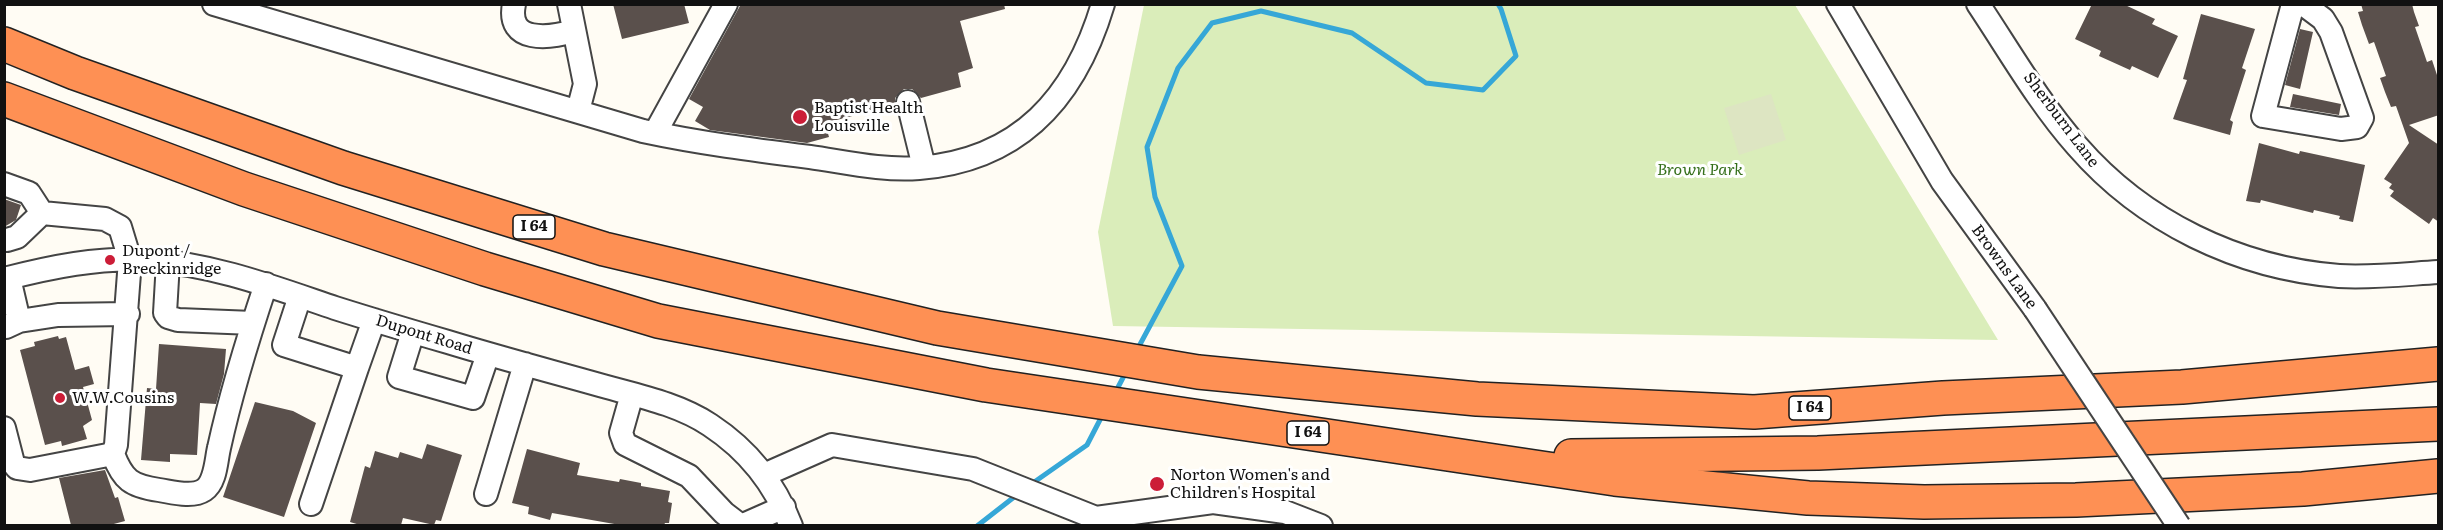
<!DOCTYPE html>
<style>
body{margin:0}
#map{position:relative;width:2443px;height:530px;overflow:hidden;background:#fffcf4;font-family:Literata,serif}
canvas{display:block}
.frame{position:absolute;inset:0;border:6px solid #111;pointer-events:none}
</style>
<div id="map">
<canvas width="2443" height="530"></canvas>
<div class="frame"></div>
</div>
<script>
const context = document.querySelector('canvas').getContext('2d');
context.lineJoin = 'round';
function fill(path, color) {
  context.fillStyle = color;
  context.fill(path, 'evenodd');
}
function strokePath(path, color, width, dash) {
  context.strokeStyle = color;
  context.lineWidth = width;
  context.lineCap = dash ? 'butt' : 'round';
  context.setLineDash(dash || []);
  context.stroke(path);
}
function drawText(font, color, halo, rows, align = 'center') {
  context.font = font + ' Literata,serif';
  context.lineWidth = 6;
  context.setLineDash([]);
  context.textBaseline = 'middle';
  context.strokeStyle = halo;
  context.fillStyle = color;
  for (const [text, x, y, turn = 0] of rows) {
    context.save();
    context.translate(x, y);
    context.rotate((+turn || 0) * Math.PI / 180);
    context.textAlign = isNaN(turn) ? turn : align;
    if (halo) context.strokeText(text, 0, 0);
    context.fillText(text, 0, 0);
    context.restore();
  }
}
fill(new Path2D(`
 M 1144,5 L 1795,5 L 1998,340 L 1113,326 L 1098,232 Z`), '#daedba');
fill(new Path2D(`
 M 1771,94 L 1786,140 L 1739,155 L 1724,108 Z`), '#dde5c2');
strokePath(new Path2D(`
 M 1137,350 L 1182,266 L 1155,197 L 1147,147 L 1178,68 L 1212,23 L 1261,11 L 1352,33 L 1426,83 L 1483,90 L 1516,56 L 1501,9 L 1498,4
 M 1115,393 L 1126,372
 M 1030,485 L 1087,445 L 1103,414
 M 977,526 L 1018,494`), '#36a7d7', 5);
fill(new Path2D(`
 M 613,4 L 684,4 L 689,23 L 622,39 Z
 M 741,4 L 1004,4 L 1005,9 L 960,21 L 973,68 L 958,73 L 961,87 L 921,98 L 912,89 L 904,89 L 895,98 L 895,105 L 825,123 L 829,137 L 807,143 L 710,130 L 695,121 L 703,107 L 689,99 Z
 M 2092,4 L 2123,4 L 2155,19 L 2152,24 L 2178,36 L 2158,78 L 2132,66 L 2130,70 L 2099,56 L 2101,51 L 2075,39 Z
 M 2361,4 L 2412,4 L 2414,12 L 2419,26 L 2415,27 L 2427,62 L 2432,60 L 2439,81 L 2439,115 L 2409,125 L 2439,145 L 2439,222 L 2433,218 L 2429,224 L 2390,196 L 2394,191 L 2389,188 L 2392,184 L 2384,179 L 2409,143 L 2396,106 L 2391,107 L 2385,92 L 2380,78 L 2386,76 L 2374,42 L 2369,44 L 2362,25 L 2358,12 L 2363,11 Z
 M 2201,14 L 2255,29 L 2242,68 L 2246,70 L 2230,120 L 2233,122 L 2230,135 L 2173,119 L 2187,80 L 2183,79 Z
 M 2300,29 L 2313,32 L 2300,89 L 2285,85 Z
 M 2293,94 L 2341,104 L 2339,115 L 2290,107 Z
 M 2259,143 L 2299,154 L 2300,151 L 2365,165 L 2353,222 L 2339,219 L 2340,216 L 2314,210 L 2313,213 L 2261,200 L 2260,203 L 2246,201 Z
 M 4,199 L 21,205 L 16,220 L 4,227 Z
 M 58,336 L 59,339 L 66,337 L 75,370 L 89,366 L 94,384 L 83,387 L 92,420 L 83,426 L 87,439 L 62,446 L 61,441 L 45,445 L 20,350 L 35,346 L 34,342 Z
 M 159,344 L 226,349 L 224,374 L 216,404 L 200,403 L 197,455 L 170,454 L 170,462 L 141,460 L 147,388 L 156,389 Z
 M 255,402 L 293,411 L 316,423 L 284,517 L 223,497 Z
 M 427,444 L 462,455 L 441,521 L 436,520 L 434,525 L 403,518 L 401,525 L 360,525 L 350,522 L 365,466 L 370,468 L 375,451 L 398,458 L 400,452 L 422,459 Z
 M 527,449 L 580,463 L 577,475 L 619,482 L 620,479 L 641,483 L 641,486 L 670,491 L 668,502 L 672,503 L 669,523 L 665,523 L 664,525 L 620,525 L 552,513 L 550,520 L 528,514 L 529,507 L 512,503 Z
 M 105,470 L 115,498 L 118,497 L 125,521 L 110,525 L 71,525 L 59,478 Z`), '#5a504c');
const minor = new Path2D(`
 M 214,4 L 643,131 C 699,143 754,150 810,157 C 845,162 883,171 919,168 C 1020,160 1075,98 1103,4
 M 514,4 C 506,44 550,38 573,31
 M 569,4 L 585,84 L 578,111
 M 1838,4 L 1942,181 L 2035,309
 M 1978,4 C 2010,52 2039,103 2077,146 C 2143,222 2238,268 2339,276 C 2372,278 2406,274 2438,272
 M 2293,4 L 2263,116 L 2341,129 L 2357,127 L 2362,118 L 2331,32 L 2323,19 L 2303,4
 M 908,102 L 924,167
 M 655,133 L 726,4
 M 4,184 L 29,193 L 42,213 L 105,219 L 120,227 L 130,260 L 116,445 L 113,454 L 30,470 L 17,468 L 13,463 L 4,428
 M 7,240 L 17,237 L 42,213
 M 168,262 L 165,313 L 168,317 L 178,320 L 253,323
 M 4,279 C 51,267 99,257 147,260 C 213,264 273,287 335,308 C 373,320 410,331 448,342 C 497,357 546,370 596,384 C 634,395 677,403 710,425 C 748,450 775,484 791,526
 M 300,296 L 284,345 L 357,368 L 374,320
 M 19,321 L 58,315 L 128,314
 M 6,327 L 19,321 L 9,278
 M 413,332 L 399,377 L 473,398 L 488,354
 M 632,394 L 621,433 L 625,444 L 689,476 L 724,513 L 741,526
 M 113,454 C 123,480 131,486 159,490 C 172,492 192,498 204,490 C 216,482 216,460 219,448 C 231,393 248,338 266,284
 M 764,475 L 832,445 L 973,469 L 1096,518 L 1213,502 L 1285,512 L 1321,526
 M 486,494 L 525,364
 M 311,504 L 357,368
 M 741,526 L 784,507`);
const highway = new Path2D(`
 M 4,44 L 75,73 L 343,168 L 604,249 L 937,328 L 1198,372 L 1477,399 L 1754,412 L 1943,398 L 2182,387 L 2438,364
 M 4,99 L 244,189 L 485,269 L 658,321 L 986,385 L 1615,479 L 1808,498 L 1924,502 L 2076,500 L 2303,489 L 2438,476
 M 1571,456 L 1818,453 L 2438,424`);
strokePath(minor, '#444', 26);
strokePath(highway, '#222', 36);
strokePath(minor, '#fff', 22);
strokePath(highway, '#fe9054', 33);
const minorBridge = new Path2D(`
 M 2035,309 L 2179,526`);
strokePath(minorBridge, '#444', 26, []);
strokePath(minorBridge, '#fff', 22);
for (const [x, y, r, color] of [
 [800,117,8,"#cc1d37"],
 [110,260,6,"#cc1d37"],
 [60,398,6,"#cc1d37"],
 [1157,484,8,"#cc1d37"]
]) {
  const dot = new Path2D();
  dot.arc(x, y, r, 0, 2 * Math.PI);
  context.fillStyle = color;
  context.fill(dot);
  strokePath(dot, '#fff', 2);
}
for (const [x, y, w] of [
 [534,227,42],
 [1810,408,42],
 [1308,433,42]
]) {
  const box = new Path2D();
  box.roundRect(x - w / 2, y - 12, w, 24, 4.5);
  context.fillStyle = '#fff';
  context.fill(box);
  strokePath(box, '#111', 1.5);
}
drawText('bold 15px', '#111', null, [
 ["I 64",534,227],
 ["I 64",1810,408],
 ["I 64",1308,433]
]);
drawText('16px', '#111', '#fff', [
 ["Baptist Health",814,108],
 ["Louisville",814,126],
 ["Dupont /",122,251],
 ["Breckinridge",122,269],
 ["W.W.Cousins",72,398],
 ["Norton Women's and",1170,475],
 ["Children's Hospital",1170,493]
], 'left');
drawText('16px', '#111', '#fff', [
 ["Sherburn Lane",2061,120,53],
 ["Browns Lane",2004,267,54],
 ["Dupont Road",424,335,17]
]);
drawText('italic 16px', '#356f1b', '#fff', [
 ["Brown Park",1700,170]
]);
</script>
